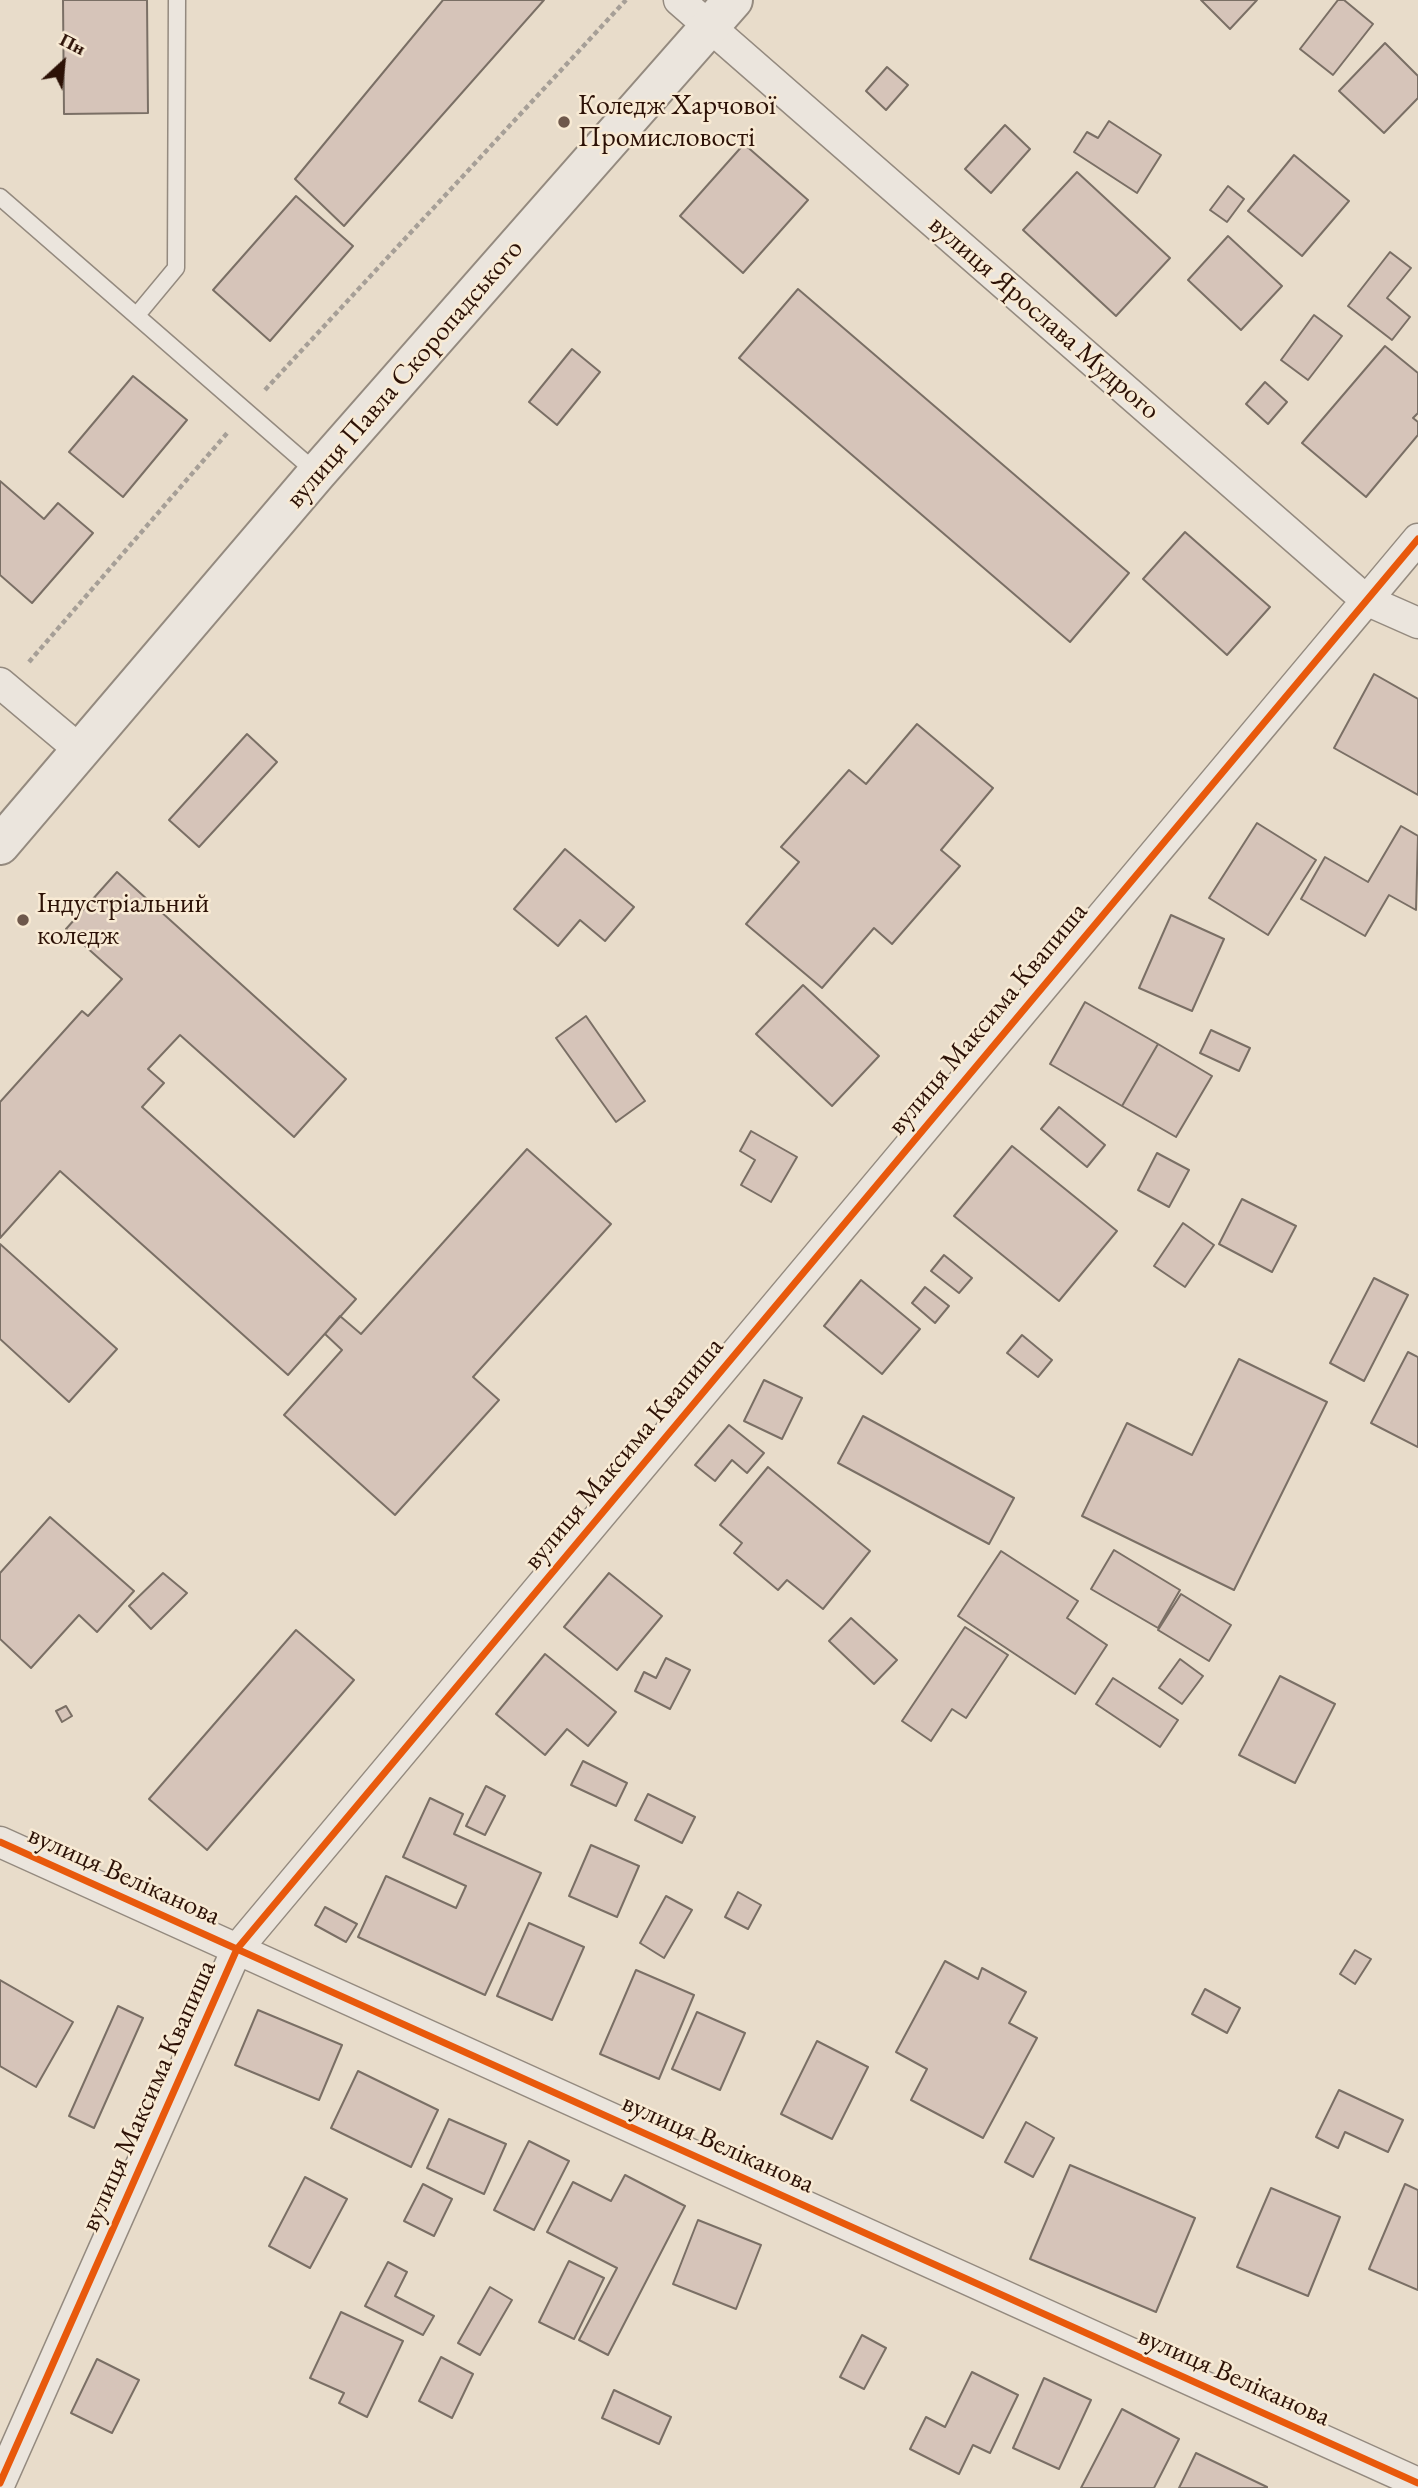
<!DOCTYPE html>
<meta charset="utf-8">
<style>
body{margin:0}
#map{position:relative;width:1418px;height:2488px;overflow:hidden;background:#e8dcca;font-family:"EB Garamond",serif}
canvas{display:block}
.north{position:absolute;left:28px;top:28px;width:70px;height:70px;-webkit-text-stroke:5px #f8ead4;paint-order:stroke;rotate:27deg;font-size:19px;font-weight:700;line-height:28px;text-align:center;color:#2c1106}
.north::after{content:'';display:block;margin:auto;width:24px;height:32px;background:#2c1106;clip-path:polygon(50% 0,100% 100%,50% 72%,0 100%)}
</style>
<div id="map">
<canvas width="1418" height="2488"></canvas>
<div class="north">Пн</div>
</div>
<script>
const context = document.querySelector('canvas').getContext('2d');
context.lineJoin = 'round';
function fill(path, color) {
  context.fillStyle = color;
  context.fill(path, 'evenodd');
}
function strokePath(path, color, width, dash) {
  context.strokeStyle = color;
  context.lineWidth = width;
  context.lineCap = dash ? 'butt' : 'round';
  context.setLineDash(dash || []);
  context.stroke(path);
}
function drawText(font, color, halo, rows, align = 'center') {
  context.font = font + ' "EB Garamond",serif';
  context.lineWidth = 5;
  context.setLineDash([]);
  context.textBaseline = 'middle';
  context.strokeStyle = halo;
  context.fillStyle = color;
  for (const [text, x, y, turn = 0] of rows) {
    context.save();
    context.translate(x, y);
    context.rotate((+turn || 0) * Math.PI / 180);
    context.textAlign = isNaN(turn) ? turn : align;
    if (halo) context.strokeText(text, 0, 0);
    context.fillText(text, 0, 0);
    context.restore();
  }
}
const building = new Path2D(`
 M 63,0 L 147,0 L 148,113 L 64,114 Z
 M 443,0 L 544,0 L 344,226 L 295,179 Z
 M 1201,0 L 1257,0 L 1230,29 Z
 M 1338,0 L 1344,0 L 1373,24 L 1333,75 L 1300,49 Z
 M 1385,43 L 1418,76 L 1418,98 L 1384,133 L 1339,91 Z
 M 887,67 L 908,85 L 886,110 L 866,91 Z
 M 1109,121 L 1161,155 L 1137,193 L 1074,152 L 1087,132 L 1098,138 Z
 M 1005,125 L 1030,149 L 991,193 L 965,169 Z
 M 744,144 L 808,200 L 743,273 L 680,216 Z
 M 1294,155 L 1349,201 L 1302,256 L 1248,211 Z
 M 1077,172 L 1170,258 L 1116,316 L 1023,230 Z
 M 1228,186 L 1244,199 L 1227,222 L 1210,210 Z
 M 296,196 L 353,246 L 270,341 L 213,290 Z
 M 1228,236 L 1282,286 L 1241,330 L 1188,280 Z
 M 1390,252 L 1411,268 L 1387,298 L 1410,317 L 1392,340 L 1348,306 Z
 M 798,289 L 1129,573 L 1070,642 L 739,358 Z
 M 1314,315 L 1342,336 L 1308,380 L 1281,360 Z
 M 1385,346 L 1418,373 L 1418,413 L 1413,418 L 1418,422 L 1418,435 L 1366,497 L 1302,443 Z
 M 572,349 L 600,372 L 557,425 L 529,402 Z
 M 133,376 L 187,420 L 123,497 L 69,452 Z
 M 1265,382 L 1287,402 L 1268,424 L 1246,404 Z
 M 0,481 L 44,519 L 58,503 L 93,533 L 32,603 L 0,575 Z
 M 1185,532 L 1270,607 L 1227,655 L 1143,579 Z
 M 1374,674 L 1418,699 L 1418,795 L 1334,748 Z
 M 917,724 L 993,788 L 941,850 L 960,866 L 892,944 L 874,928 L 822,988 L 746,924 L 799,862 L 781,847 L 849,770 L 866,784 Z
 M 247,734 L 277,762 L 199,847 L 169,820 Z
 M 1257,823 L 1316,860 L 1268,935 L 1209,898 Z
 M 1401,826 L 1418,836 L 1416,910 L 1389,895 L 1365,936 L 1301,899 L 1325,857 L 1368,882 Z
 M 565,849 L 634,907 L 605,941 L 580,920 L 558,946 L 514,909 Z
 M 117,872 L 346,1079 L 294,1137 L 180,1035 L 148,1069 L 164,1083 L 142,1107 L 356,1299 L 288,1375 L 60,1171 L 0,1238 L 0,1102 L 82,1011 L 88,1016 L 122,979 L 66,929 Z
 M 1171,915 L 1224,939 L 1192,1011 L 1139,988 Z
 M 803,985 L 879,1056 L 832,1106 L 756,1034 Z
 M 1085,1002 L 1158,1044 L 1122,1106 L 1050,1064 Z
 M 586,1016 L 645,1101 L 616,1122 L 556,1038 Z
 M 1211,1030 L 1250,1048 L 1239,1071 L 1200,1053 Z
 M 1158,1044 L 1212,1076 L 1176,1137 L 1122,1106 Z
 M 1059,1107 L 1105,1145 L 1087,1167 L 1041,1129 Z
 M 751,1131 L 797,1157 L 771,1202 L 741,1185 L 755,1160 L 740,1151 Z
 M 1012,1146 L 1117,1231 L 1059,1301 L 954,1216 Z
 M 527,1149 L 611,1224 L 473,1377 L 499,1400 L 395,1515 L 284,1415 L 342,1350 L 325,1334 L 340,1316 L 361,1334 Z
 M 1157,1153 L 1189,1170 L 1169,1207 L 1138,1190 Z
 M 1242,1199 L 1296,1226 L 1272,1272 L 1219,1244 Z
 M 1183,1223 L 1214,1245 L 1185,1287 L 1154,1266 Z
 M 0,1244 L 117,1349 L 69,1402 L 0,1339 Z
 M 944,1255 L 972,1278 L 959,1293 L 931,1271 Z
 M 1374,1278 L 1408,1295 L 1364,1381 L 1330,1363 Z
 M 861,1280 L 920,1329 L 882,1374 L 824,1326 Z
 M 925,1287 L 949,1306 L 935,1323 L 912,1303 Z
 M 1022,1335 L 1052,1360 L 1038,1377 L 1007,1353 Z
 M 1408,1352 L 1418,1357 L 1418,1447 L 1371,1423 Z
 M 1239,1359 L 1327,1402 L 1234,1590 L 1082,1516 L 1127,1423 L 1192,1455 Z
 M 764,1380 L 802,1398 L 782,1439 L 744,1421 Z
 M 863,1416 L 1014,1498 L 989,1544 L 838,1463 Z
 M 729,1425 L 764,1453 L 747,1473 L 732,1460 L 715,1481 L 695,1465 Z
 M 768,1467 L 870,1551 L 823,1609 L 787,1580 L 778,1590 L 734,1553 L 742,1543 L 720,1525 Z
 M 50,1517 L 134,1591 L 97,1632 L 79,1615 L 31,1668 L 0,1639 L 0,1573 Z
 M 1114,1550 L 1180,1590 L 1158,1628 L 1091,1589 Z
 M 1001,1551 L 1078,1601 L 1067,1618 L 1107,1645 L 1075,1694 L 958,1616 Z
 M 163,1573 L 187,1593 L 151,1629 L 129,1606 Z
 M 609,1573 L 662,1616 L 617,1670 L 564,1627 Z
 M 1181,1594 L 1231,1625 L 1209,1661 L 1158,1630 Z
 M 851,1618 L 897,1660 L 874,1684 L 829,1641 Z
 M 965,1627 L 1008,1655 L 966,1718 L 952,1709 L 931,1741 L 902,1721 Z
 M 296,1630 L 354,1680 L 207,1850 L 149,1799 Z
 M 545,1654 L 616,1712 L 588,1746 L 567,1729 L 545,1755 L 496,1714 Z
 M 666,1658 L 690,1670 L 670,1709 L 635,1691 L 644,1672 L 656,1678 Z
 M 1180,1659 L 1203,1676 L 1182,1704 L 1159,1688 Z
 M 1280,1676 L 1335,1704 L 1295,1783 L 1239,1755 Z
 M 1113,1678 L 1178,1720 L 1160,1747 L 1096,1704 Z
 M 66,1706 L 72,1716 L 62,1722 L 56,1711 Z
 M 583,1761 L 627,1783 L 616,1806 L 571,1785 Z
 M 486,1786 L 505,1796 L 485,1835 L 466,1826 Z
 M 648,1794 L 695,1817 L 682,1843 L 635,1820 Z
 M 430,1798 L 463,1814 L 454,1834 L 541,1873 L 485,1995 L 358,1937 L 386,1876 L 456,1908 L 466,1886 L 403,1857 Z
 M 591,1845 L 639,1866 L 617,1917 L 569,1896 Z
 M 738,1892 L 761,1905 L 748,1929 L 725,1917 Z
 M 666,1896 L 692,1910 L 664,1958 L 640,1943 Z
 M 325,1907 L 357,1924 L 346,1942 L 315,1925 Z
 M 529,1923 L 584,1947 L 552,2020 L 497,1996 Z
 M 1355,1950 L 1371,1959 L 1355,1984 L 1340,1974 Z
 M 945,1961 L 978,1979 L 982,1968 L 1026,1992 L 1009,2023 L 1037,2038 L 983,2138 L 911,2100 L 927,2069 L 896,2052 Z
 M 636,1970 L 694,1995 L 659,2079 L 600,2054 Z
 M 0,1980 L 73,2022 L 36,2087 L 0,2066 Z
 M 1205,1989 L 1240,2008 L 1227,2033 L 1192,2014 Z
 M 118,2006 L 143,2018 L 94,2128 L 69,2116 Z
 M 258,2010 L 342,2045 L 319,2100 L 235,2065 Z
 M 697,2012 L 745,2033 L 720,2090 L 672,2069 Z
 M 817,2041 L 868,2067 L 832,2139 L 781,2114 Z
 M 358,2071 L 438,2110 L 411,2167 L 331,2128 Z
 M 1339,2090 L 1403,2120 L 1388,2152 L 1345,2132 L 1338,2148 L 1316,2137 Z
 M 449,2119 L 506,2144 L 484,2194 L 427,2168 Z
 M 1026,2122 L 1054,2138 L 1033,2177 L 1005,2162 Z
 M 529,2141 L 569,2161 L 534,2230 L 494,2210 Z
 M 1070,2165 L 1195,2218 L 1156,2312 L 1030,2259 Z
 M 625,2175 L 685,2206 L 608,2355 L 579,2340 L 617,2268 L 547,2232 L 573,2182 L 611,2201 Z
 M 305,2177 L 347,2199 L 310,2268 L 269,2246 Z
 M 423,2184 L 452,2199 L 434,2236 L 404,2221 Z
 M 1405,2184 L 1418,2190 L 1418,2290 L 1369,2269 Z
 M 1271,2188 L 1340,2217 L 1308,2296 L 1237,2267 Z
 M 698,2220 L 761,2245 L 736,2309 L 673,2284 Z
 M 569,2261 L 604,2278 L 574,2339 L 539,2322 Z
 M 388,2262 L 407,2272 L 395,2296 L 434,2316 L 423,2335 L 365,2306 Z
 M 490,2287 L 512,2300 L 480,2355 L 458,2343 Z
 M 341,2312 L 403,2341 L 367,2417 L 339,2403 L 344,2393 L 310,2378 Z
 M 862,2335 L 886,2348 L 864,2389 L 840,2377 Z
 M 441,2357 L 473,2374 L 452,2418 L 419,2401 Z
 M 97,2359 L 139,2380 L 112,2433 L 71,2413 Z
 M 972,2372 L 1018,2395 L 990,2453 L 973,2445 L 959,2474 L 910,2449 L 926,2417 L 945,2427 Z
 M 1044,2378 L 1091,2400 L 1059,2469 L 1013,2448 Z
 M 614,2390 L 671,2417 L 659,2444 L 602,2418 Z
 M 1122,2409 L 1179,2439 L 1154,2488 L 1081,2488 Z
 M 1196,2453 L 1267,2487 L 1267,2488 L 1179,2488 Z`);
fill(building, '#d6c4b9');
strokePath(building, '#7a6f65', 2);
const service = new Path2D(`
 M 0,197 L 317,473
 M 137,315 L 176,268 L 177,0`);
const minor = new Path2D(`
 M 679,0 L 1366,600 L 1418,623
 M 0,683 L 81,751
 M 0,1842 L 1418,2483
 M 0,2483 L 237,1949 L 1418,539`);
const tertiary = new Path2D(`
 M 0,845 L 317,473 L 733,0`);
strokePath(service, '#948a7f', 19);
strokePath(minor, '#948a7f', 33);
strokePath(tertiary, '#948a7f', 42);
strokePath(new Path2D(`
 M 265,390 L 626,0
 M 29,662 L 229,431`), '#a69f97', 4.5, [5, 3.5]);
strokePath(service, '#ebe5dd', 16);
strokePath(minor, '#ebe5dd', 30);
strokePath(tertiary, '#ebe5dd', 38);
strokePath(new Path2D(`
 M 0,1842 L 1418,2483
 M 0,2483 L 237,1949 L 1418,539`), '#e8590c', 7);
for (const [x, y, r, color] of [
 [564,122,7,"#6e584b"],
 [23,920,7,"#6e584b"]
]) {
  const dot = new Path2D();
  dot.arc(x, y, r, 0, 2 * Math.PI);
  context.fillStyle = color;
  context.fill(dot);
  strokePath(dot, '#f8ead4', 2.5);
}
drawText('28px', '#2c1106', '#f8ead4', [
 ["Коледж Харчової",578,106],
 ["Промисловості",578,138],
 ["Індустріальний",37,904],
 ["коледж",37,936]
], 'left');
drawText('28px', '#2c1106', '#f8ead4', [
 ["вулиця Ярослава Мудрого",1044,318,41],
 ["вулиця Павла Скоропадського",405,374,-49],
 ["вулиця Максима Квапиша",988,1019,-50],
 ["вулиця Максима Квапиша",624,1454,-50],
 ["вулиця Веліканова",124,1876,24],
 ["вулиця Максима Квапиша",149,2096,-66],
 ["вулиця Веліканова",718,2144,24],
 ["вулиця Веліканова",1234,2377,24]
]);
</script>
